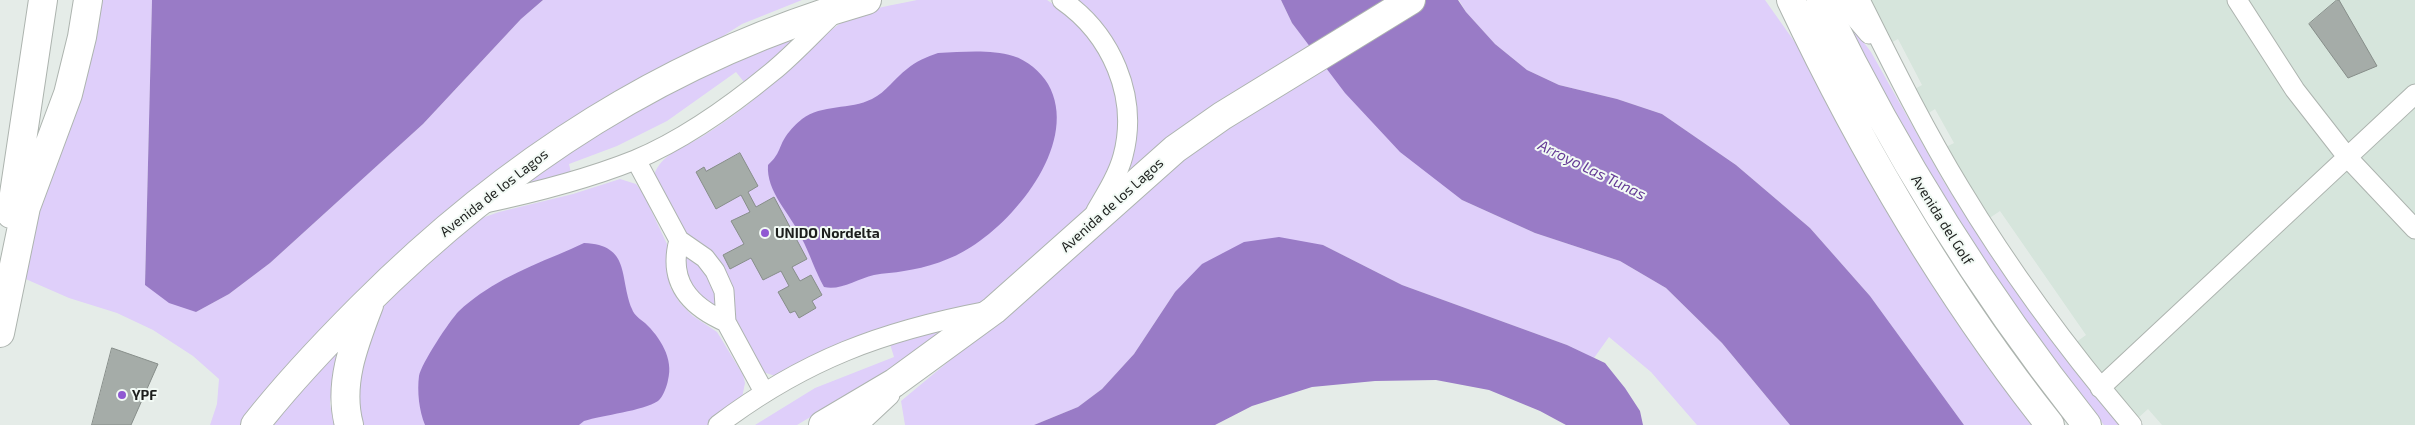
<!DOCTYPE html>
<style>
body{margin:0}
canvas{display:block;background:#e5ece8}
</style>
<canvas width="2415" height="425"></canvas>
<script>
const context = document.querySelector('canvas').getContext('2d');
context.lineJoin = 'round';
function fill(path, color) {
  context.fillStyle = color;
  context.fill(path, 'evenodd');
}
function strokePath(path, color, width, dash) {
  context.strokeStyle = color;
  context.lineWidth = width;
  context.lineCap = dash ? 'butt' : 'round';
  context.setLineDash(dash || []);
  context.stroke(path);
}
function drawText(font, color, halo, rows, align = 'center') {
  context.font = font + ' "Exo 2",sans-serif';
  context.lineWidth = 4;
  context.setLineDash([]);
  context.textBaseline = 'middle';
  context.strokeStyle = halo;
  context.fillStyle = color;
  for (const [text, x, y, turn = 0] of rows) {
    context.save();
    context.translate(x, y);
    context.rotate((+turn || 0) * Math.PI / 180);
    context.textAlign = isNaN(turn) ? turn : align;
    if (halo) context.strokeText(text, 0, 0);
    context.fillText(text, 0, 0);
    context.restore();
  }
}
fill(new Path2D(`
 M 1865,0 L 2415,0 L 2415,425 L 2162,425 L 2148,409 L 2137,419 L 2075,343 L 2086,335 L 2000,211 L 1988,219 L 1942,149 L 1954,143 L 1935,109 L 1924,116 L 1911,91 L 1922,85 L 1898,39 L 1887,45 Z`), '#d6e5dc');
fill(new Path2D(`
 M 97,0 L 152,0 L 145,285 L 196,312 L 229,294 L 270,263 L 423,124 L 521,19 L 543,0 L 802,0 L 742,24 L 663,74 L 289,365 L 241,425 L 210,425 L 217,404 L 219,379 L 193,356 L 153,330 L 117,313 L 69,298 L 21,277 Z
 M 917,0 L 1047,0 L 1068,14 L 1083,30 L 1107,66 L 1116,89 L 1120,114 L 1117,157 L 1098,199 L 1006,289 L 972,307 L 778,377 L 763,372 L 689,236 L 676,219 L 654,175 C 661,154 685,147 703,136 C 733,117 761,95 787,71 C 807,53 824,33 847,19 C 868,8 895,5 917,0 Z
 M 1073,0 L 1281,0 L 1292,23 L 1310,46 L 1123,182 C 1138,142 1145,90 1118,53 C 1104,34 1088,17 1073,0 Z
 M 1459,0 L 1765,0 L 1799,48 L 1880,195 L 2042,425 L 1964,425 L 1870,296 L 1810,228 L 1736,165 L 1662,114 L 1617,99 L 1559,85 L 1527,70 L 1495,44 L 1466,12 Z
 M 1833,2 L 1871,52 L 1944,182 L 1997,264 L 2063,355 L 2121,425 L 2104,425 L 2053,362 L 1933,190 Z
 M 795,37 L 762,70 L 744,82 L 736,72 L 667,121 L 617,146 L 569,164 L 572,177 L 510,190 L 602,129 L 721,66 Z
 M 1326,68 L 1462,200 L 1535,233 L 1620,261 L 1666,288 L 1722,343 L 1790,425 L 1697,425 L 1651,372 L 1609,337 L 1594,358 L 1567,345 L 1402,285 L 1323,245 L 1175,292 L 1134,354 L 1102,389 L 1078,407 L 1034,425 L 905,425 L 901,401 L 1014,307 L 1181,159 L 1231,121 Z
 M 620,179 L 636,184 L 643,193 L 667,244 L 670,287 L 680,303 L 693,316 L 717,332 L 722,340 L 743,375 L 745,383 L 742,398 L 708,425 L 358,425 L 356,380 L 370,327 L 385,305 L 448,242 L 479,219 L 499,212 L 573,194 Z
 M 685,253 L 693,255 L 717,291 L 718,304 L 715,308 L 689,286 L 682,257 Z
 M 955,326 L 941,339 L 797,425 L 755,425 L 815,388 L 894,357 L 890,344 L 910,336 Z
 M 331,350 L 337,355 L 330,403 L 334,425 L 268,425 Z`), '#dfcffa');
fill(new Path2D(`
 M 152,0 L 543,0 L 521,19 L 423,124 L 270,263 L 229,294 L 196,312 L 169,303 L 145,285 Z
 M 1281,0 L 1458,0 L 1466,12 L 1495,44 L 1527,70 L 1559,85 L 1617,99 L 1662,114 L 1736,165 L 1810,228 L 1870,296 L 1964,425 L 1790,425 L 1722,343 L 1666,288 L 1620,261 L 1535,233 L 1462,200 L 1400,152 L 1345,93 L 1292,23 Z
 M 938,53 C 962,52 990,49 1013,56 C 1027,60 1041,72 1048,84 C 1080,140 1018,218 971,247 C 953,259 926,268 904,271 C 894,273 884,273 874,275 C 857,279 840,291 824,287 C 815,271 810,254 801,237 C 790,213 766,192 768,165 C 781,153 778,148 786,136 C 790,130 797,123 802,119 C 822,104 850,110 872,99 C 886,92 895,78 907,69 C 916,61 927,57 938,53 Z
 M 1279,237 L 1323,245 L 1402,285 L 1567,345 L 1605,363 L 1625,388 L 1640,411 L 1643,425 L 1566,425 L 1540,411 L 1489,390 L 1436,380 L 1375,381 L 1312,387 L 1252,406 L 1215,425 L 1034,425 L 1078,407 L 1102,389 L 1134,354 L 1175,292 L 1202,264 L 1244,242 Z
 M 584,243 C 631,245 619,277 632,309 C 634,315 640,319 645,323 C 660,337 674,359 668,380 C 667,386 663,397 658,401 C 643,411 603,415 584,421 L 579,425 L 425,425 C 419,411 417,391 419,376 C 421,364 450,320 459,311 C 465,305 473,299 480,294 C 511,272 550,259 584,243 Z`), '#997bc6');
const building = new Path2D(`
 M 2337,0 L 2339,0 L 2377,66 L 2348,78 L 2309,24 Z
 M 740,153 L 758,186 L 748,192 L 756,207 L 774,197 L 807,259 L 792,267 L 800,281 L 811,275 L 822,295 L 812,301 L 816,308 L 799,318 L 795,311 L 790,313 L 778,292 L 789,286 L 781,271 L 763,280 L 751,258 L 730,269 L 723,255 L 744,244 L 731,221 L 750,212 L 741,195 L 716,209 L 696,172 L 704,167 L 706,171 Z
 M 112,348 L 158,364 L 131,425 L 92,425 Z`);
fill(building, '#a5aca8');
strokePath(building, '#878e8a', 1);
const street = new Path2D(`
 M 1062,0 C 1111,34 1139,96 1123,156 C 1118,175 1106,194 1096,211
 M 1840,0 L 1869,34
 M 1860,0 C 1892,64 1923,127 1960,188 C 2010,271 2069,351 2132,425
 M 2237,0 L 2295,90 L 2348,158 L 2415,229
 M 636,160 L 679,240
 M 481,204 C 533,193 585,180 635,160 C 683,140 732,105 772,72 C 793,55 813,33 833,14
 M 726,322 C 689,306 668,281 679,240 L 705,258 L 715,271 L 724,291 L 726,322 L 764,392
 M 2100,388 L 2415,94
 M 718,425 C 804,360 882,331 988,311
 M 858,425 L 890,395`);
const secondary = new Path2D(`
 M 1791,0 C 1862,150 1947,295 2050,425
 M 1821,0 C 1894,151 1982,293 2087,425
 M 11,214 L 43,0
 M 0,333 L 26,207 L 68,94 L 82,37 L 88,0
 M 255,425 C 288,383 325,344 362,307 C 506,163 670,56 867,0
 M 349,425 C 338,384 354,344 369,305
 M 823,425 L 894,383 L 994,310 L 1175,149 L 1222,116 L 1411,0`);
strokePath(street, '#adb4af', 21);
strokePath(secondary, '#adb4af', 30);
strokePath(street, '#fff', 19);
strokePath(secondary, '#fff', 28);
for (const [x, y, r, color] of [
 [765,233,5,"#8f59d2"],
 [122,395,5,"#8f59d2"]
]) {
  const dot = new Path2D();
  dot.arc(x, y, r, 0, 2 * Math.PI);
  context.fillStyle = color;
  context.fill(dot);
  strokePath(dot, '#f2faf5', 2);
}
drawText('14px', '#1c1e1c', '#f2faf5', [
 ["Avenida de los Lagos",494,193,-38],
 ["Avenida de los Lagos",1112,205,-42],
 ["Avenida del Golf",1942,220,58]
]);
drawText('bold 14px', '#1c1e1c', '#f2faf5', [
 ["UNIDO Nordelta",775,233],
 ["YPF",132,395]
], 'left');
drawText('italic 15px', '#643a95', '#f2faf5', [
 ["Arroyo Las Tunas",1592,170,26]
]);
</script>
